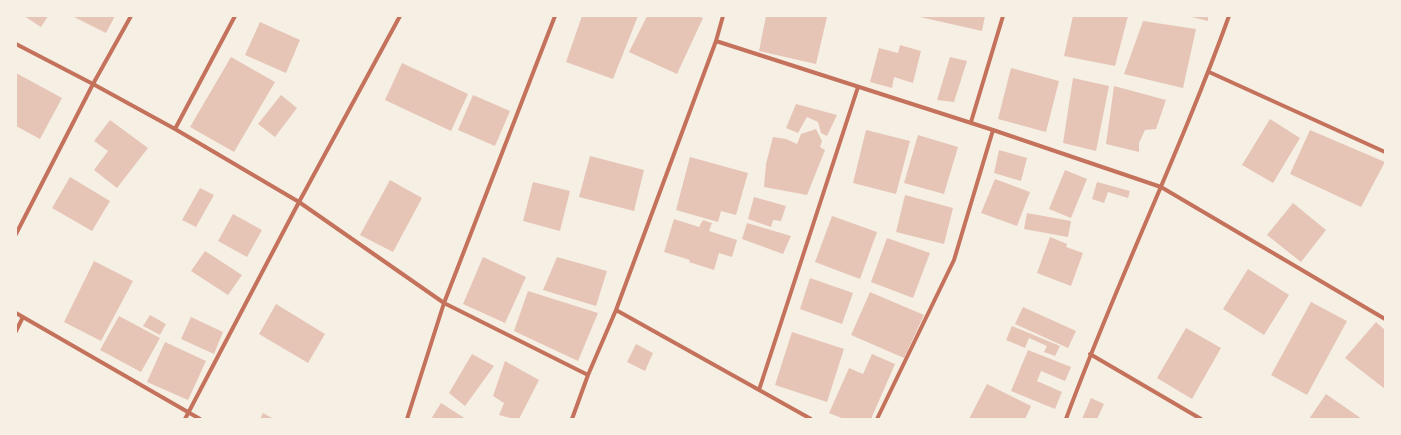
<!DOCTYPE html>
<style>
body{margin:0}
#map{position:relative;width:1401px;height:435px;overflow:hidden;background:#f6efe4;font-family:"Golos Text",sans-serif}
canvas{display:block}
.frame{position:absolute;inset:0;border:17px solid #f6efe4;pointer-events:none}
</style>
<div id="map">
<canvas width="1401" height="435"></canvas>
<div class="frame"></div>
</div>
<script>
const context = document.querySelector('canvas').getContext('2d');
context.lineJoin = 'round';
function fill(path, color) {
  context.fillStyle = color;
  context.fill(path, 'evenodd');
}
function strokePath(path, color, width, dash) {
  context.strokeStyle = color;
  context.lineWidth = width;
  context.lineCap = dash ? 'butt' : 'round';
  context.setLineDash(dash || []);
  context.stroke(path);
}
fill(new Path2D(`
 M 24,16 L 48,16 L 41,27 Z
 M 72,16 L 115,16 L 106,33 Z
 M 582,16 L 638,16 L 613,79 L 566,62 Z
 M 647,16 L 698,16 L 703,18 L 677,74 L 629,52 Z
 M 766,16 L 821,16 L 827,17 L 816,64 L 759,51 Z
 M 920,16 L 985,16 L 982,31 L 920,17 Z
 M 1073,16 L 1128,16 L 1115,66 L 1064,56 Z
 M 1187,16 L 1208,16 L 1208,21 Z
 M 1143,21 L 1196,29 L 1183,88 L 1124,74 Z
 M 260,22 L 300,40 L 286,73 L 245,55 Z
 M 900,45 L 921,51 L 913,83 L 894,77 L 892,88 L 870,82 L 879,48 L 898,53 Z
 M 231,57 L 275,82 L 234,152 L 190,127 Z
 M 950,57 L 967,61 L 954,102 L 937,100 Z
 M 402,63 L 468,94 L 451,131 L 385,100 Z
 M 1011,68 L 1059,81 L 1046,132 L 998,119 Z
 M 16,73 L 62,98 L 40,139 L 16,126 Z
 M 1073,78 L 1109,86 L 1096,151 L 1063,143 Z
 M 1114,86 L 1166,100 L 1156,129 L 1145,130 L 1139,143 L 1139,152 L 1106,144 Z
 M 281,95 L 297,108 L 275,137 L 258,124 Z
 M 473,95 L 510,111 L 495,146 L 458,130 Z
 M 796,104 L 837,115 L 827,136 L 821,133 L 818,122 L 807,117 L 798,133 L 786,128 Z
 M 1270,119 L 1300,138 L 1273,183 L 1242,165 Z
 M 110,120 L 148,148 L 117,188 L 94,170 L 108,151 L 94,141 Z
 M 816,129 L 822,141 L 820,147 L 825,150 L 807,195 L 764,187 L 766,164 L 773,137 L 786,139 L 797,144 L 801,134 Z
 M 866,130 L 910,141 L 896,194 L 853,183 Z
 M 1310,130 L 1385,162 L 1361,207 L 1290,174 Z
 M 918,135 L 958,147 L 944,194 L 904,183 Z
 M 999,150 L 1027,158 L 1021,181 L 994,173 Z
 M 590,156 L 644,170 L 634,211 L 579,197 Z
 M 690,157 L 748,173 L 736,215 L 721,211 L 718,222 L 676,210 Z
 M 1065,170 L 1087,179 L 1071,218 L 1049,209 Z
 M 70,177 L 110,201 L 92,231 L 52,208 Z
 M 995,179 L 1030,192 L 1017,226 L 981,213 Z
 M 390,180 L 422,198 L 393,252 L 360,235 Z
 M 533,182 L 570,191 L 560,231 L 523,221 Z
 M 1097,182 L 1130,191 L 1128,198 L 1108,192 L 1104,203 L 1092,199 Z
 M 200,188 L 214,195 L 196,227 L 182,220 Z
 M 905,195 L 953,208 L 944,244 L 896,232 Z
 M 754,197 L 786,206 L 781,221 L 773,220 L 771,227 L 748,219 Z
 M 1293,203 L 1326,230 L 1301,262 L 1267,235 Z
 M 1027,213 L 1071,221 L 1068,237 L 1024,229 Z
 M 233,214 L 262,230 L 247,257 L 218,241 Z
 M 832,216 L 877,232 L 860,279 L 815,262 Z
 M 674,219 L 699,227 L 703,220 L 712,223 L 709,231 L 737,240 L 732,257 L 719,253 L 714,270 L 689,262 L 690,260 L 664,252 Z
 M 747,223 L 791,236 L 783,254 L 742,239 Z
 M 1050,237 L 1067,244 L 1066,247 L 1083,253 L 1071,286 L 1037,273 Z
 M 887,238 L 930,253 L 913,298 L 871,282 Z
 M 205,251 L 242,275 L 228,295 L 191,271 Z
 M 483,257 L 526,277 L 505,323 L 463,304 Z
 M 557,257 L 607,271 L 596,306 L 543,290 Z
 M 94,261 L 133,281 L 101,341 L 64,322 Z
 M 1248,269 L 1289,295 L 1264,335 L 1223,309 Z
 M 810,278 L 853,293 L 842,324 L 800,309 Z
 M 528,291 L 598,313 L 578,361 L 514,331 Z
 M 870,292 L 924,315 L 904,358 L 851,335 Z
 M 1311,302 L 1347,321 L 1307,395 L 1271,375 Z
 M 276,304 L 325,334 L 308,363 L 259,334 Z
 M 1023,307 L 1076,331 L 1068,348 L 1015,324 Z
 M 150,315 L 166,324 L 160,335 L 143,326 Z
 M 119,316 L 160,338 L 141,372 L 100,350 Z
 M 191,317 L 223,332 L 214,354 L 181,339 Z
 M 1376,322 L 1385,330 L 1385,389 L 1345,358 Z
 M 1012,326 L 1060,346 L 1055,356 L 1044,352 L 1047,346 L 1029,338 L 1025,348 L 1006,340 Z
 M 1186,328 L 1221,348 L 1192,399 L 1157,378 Z
 M 792,332 L 844,349 L 827,402 L 775,385 Z
 M 165,342 L 206,361 L 188,400 L 147,382 Z
 M 636,344 L 653,353 L 645,371 L 627,362 Z
 M 1028,350 L 1071,367 L 1065,381 L 1041,371 L 1037,381 L 1062,392 L 1055,409 L 1011,391 Z
 M 472,354 L 494,366 L 465,406 L 449,393 Z
 M 872,354 L 895,364 L 871,419 L 844,419 L 829,413 L 849,368 L 863,374 Z
 M 505,361 L 539,380 L 519,419 L 514,419 L 499,415 L 504,403 L 493,396 Z
 M 987,384 L 1031,406 L 1025,419 L 969,419 Z
 M 1326,394 L 1362,419 L 1309,419 Z
 M 1091,398 L 1104,404 L 1097,419 L 1082,419 Z
 M 441,403 L 466,419 L 431,419 Z
 M 263,413 L 274,419 L 260,419 Z`), '#e6c5b7');
strokePath(new Path2D(`
 M 716,41 L 993,130 L 1161,187 L 1385,319
 M 16,44 L 93,84 L 175,129 L 299,202 L 444,303 L 588,375 L 616,310 L 716,41 L 723,16
 M 1209,72 L 1385,152
 M 971,122 L 1003,16
 M 175,129 L 235,16
 M 16,234 L 93,84 L 131,16
 M 616,310 L 811,419
 M 16,313 L 200,419
 M 16,331 L 23,317
 M 1090,354 L 1201,419
 M 759,390 L 858,87
 M 185,419 L 299,202 L 400,16
 M 407,419 L 444,303 L 555,16
 M 572,419 L 588,375
 M 877,419 L 954,260 L 993,130
 M 1066,419 C 1116,283 1180,152 1229,16`), '#c5725c', 4);
</script>
